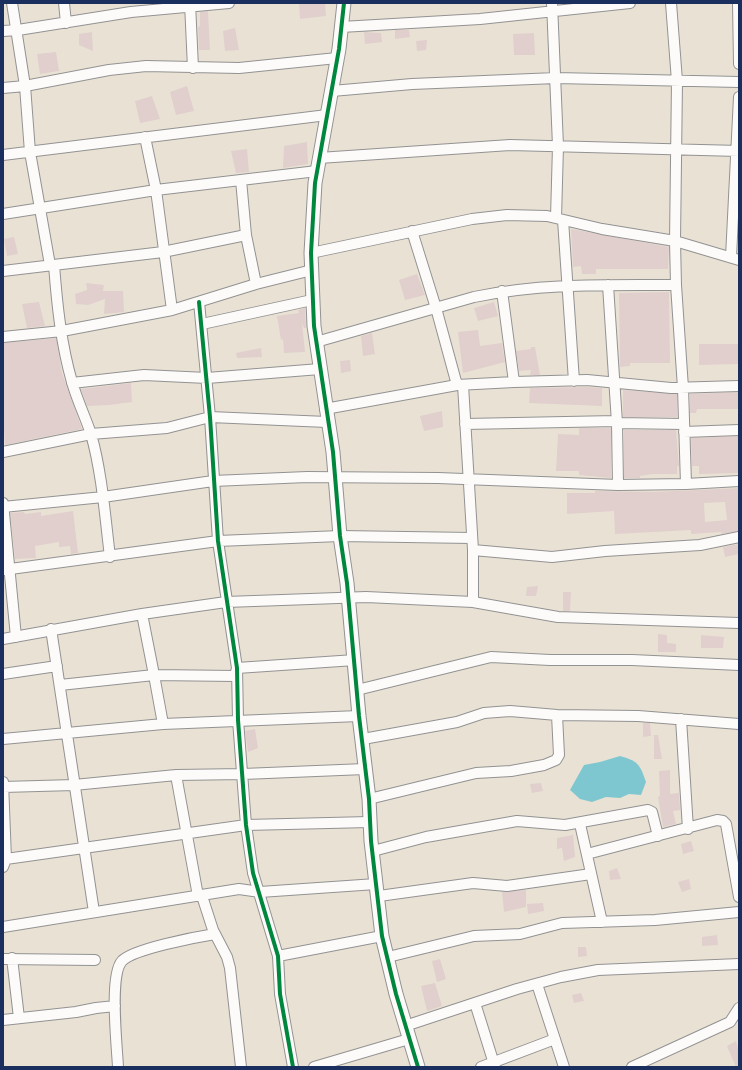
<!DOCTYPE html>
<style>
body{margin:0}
#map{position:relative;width:742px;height:1070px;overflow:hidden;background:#e9e2d4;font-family:Mali,sans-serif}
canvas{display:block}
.frame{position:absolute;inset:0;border:4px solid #1b2f5e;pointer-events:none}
</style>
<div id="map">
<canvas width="742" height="1070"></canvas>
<div class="frame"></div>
</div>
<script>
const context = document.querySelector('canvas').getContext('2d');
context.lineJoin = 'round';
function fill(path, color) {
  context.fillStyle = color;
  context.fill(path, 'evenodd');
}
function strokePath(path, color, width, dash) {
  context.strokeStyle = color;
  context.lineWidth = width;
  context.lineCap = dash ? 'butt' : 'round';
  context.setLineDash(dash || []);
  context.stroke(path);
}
fill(new Path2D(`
 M 620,756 C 638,761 640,764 646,782 L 641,795 L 629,794 L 620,798 L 606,797 L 592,802 L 580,799 L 570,790 L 584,765 L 600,762 Z`), '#7fc7d0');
fill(new Path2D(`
 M 299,3 L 325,3 L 326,16 L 300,19 Z
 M 208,11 L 210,50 L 199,50 L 198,27 L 200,26 L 200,12 Z
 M 235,28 L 239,50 L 225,51 L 223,31 Z
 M 395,30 L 409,30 L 410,37 L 395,39 Z
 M 92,32 L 93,51 L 79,45 L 79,34 Z
 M 364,32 L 381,33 L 382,42 L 365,44 Z
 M 534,33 L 535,55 L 514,55 L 513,34 Z
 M 427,40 L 426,50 L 417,51 L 416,41 Z
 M 56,52 L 59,71 L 40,74 L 37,54 Z
 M 187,86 L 194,111 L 176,115 L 170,92 Z
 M 152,96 L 160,119 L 140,123 L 135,101 Z
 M 307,142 L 308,164 L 283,168 L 284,146 Z
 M 247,149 L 249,172 L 236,173 L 231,151 Z
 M 571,229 L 669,247 L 668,269 L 596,269 L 596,274 L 582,274 L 581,266 L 573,267 Z
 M 14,237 L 18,254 L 7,256 L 4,239 Z
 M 417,274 L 425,295 L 405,300 L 399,280 Z
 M 86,283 L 104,285 L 103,291 L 123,291 L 124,312 L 104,314 L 105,299 L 88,305 L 76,304 L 75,294 L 87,290 Z
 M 669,292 L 670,363 L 630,363 L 630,366 L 620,367 L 619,293 Z
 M 39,302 L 45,326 L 27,328 L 22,304 Z
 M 494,302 L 498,316 L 478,321 L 474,308 Z
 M 305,308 L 306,328 L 304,328 L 302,323 L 305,352 L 284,353 L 283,339 L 281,340 L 277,316 L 299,313 L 298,310 Z
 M 478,330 L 480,346 L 502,343 L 505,362 L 463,373 L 458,332 Z
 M 372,333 L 375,354 L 363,356 L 361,336 Z
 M 56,338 L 62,373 L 82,429 L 5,445 L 3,415 L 3,343 Z
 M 699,344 L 739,344 L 739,364 L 699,365 Z
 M 531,347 L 535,347 L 540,375 L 530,375 L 531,370 L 519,371 L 516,351 L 531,349 Z
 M 261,348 L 262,357 L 237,358 L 236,353 Z
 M 350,360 L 351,371 L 341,373 L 340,361 Z
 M 131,383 L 132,402 L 109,405 L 87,406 L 81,389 Z
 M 587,387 L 602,388 L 602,406 L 529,403 L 530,388 Z
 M 623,390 L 677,394 L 677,417 L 623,417 Z
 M 739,392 L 739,409 L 697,409 L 696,413 L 690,413 L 690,394 Z
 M 442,411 L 443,427 L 424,431 L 420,416 Z
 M 579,428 L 611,428 L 611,478 L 579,475 L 579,471 L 556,471 L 558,434 L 579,435 Z
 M 624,430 L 676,430 L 679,466 L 677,466 L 677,474 L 652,474 L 640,476 L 640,478 L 624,478 Z
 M 739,436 L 739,473 L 699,474 L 699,466 L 692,466 L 691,438 Z
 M 739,488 L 739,531 L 722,534 L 721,532 L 691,534 L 691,530 L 615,534 L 614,511 L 567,514 L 567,493 L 595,493 L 595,491 L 654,492 ZM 725,502 L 727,520 L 705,522 L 704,503 Z
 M 73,511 L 78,553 L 71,554 L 70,546 L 59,547 L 59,542 L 35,546 L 36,558 L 15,559 L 10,513 L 24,512 L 25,514 L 41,512 L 41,516 Z
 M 739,544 L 739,554 L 725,557 L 723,547 Z
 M 538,586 L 536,596 L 526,596 L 527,587 Z
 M 563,592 L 571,592 L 570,611 L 563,611 Z
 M 658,634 L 667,635 L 667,643 L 676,644 L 676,652 L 658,652 Z
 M 701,635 L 724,637 L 723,648 L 701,648 Z
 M 643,723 L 650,723 L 651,736 L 643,737 Z
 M 255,729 L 258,748 L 248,752 L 245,731 Z
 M 654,735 L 658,735 L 662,759 L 654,759 Z
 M 670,770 L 670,794 L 679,793 L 680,810 L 673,811 L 676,824 L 663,827 L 658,797 L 660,796 L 659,771 Z
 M 541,783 L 543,791 L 532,793 L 530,784 Z
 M 573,835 L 575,857 L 564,861 L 562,848 L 557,849 L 557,838 Z
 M 691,841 L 694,851 L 683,854 L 681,844 Z
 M 617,868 L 621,879 L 610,880 L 609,871 Z
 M 689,879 L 691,889 L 682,892 L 678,882 Z
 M 526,890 L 526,907 L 504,912 L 502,892 Z
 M 543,903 L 544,911 L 528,914 L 527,904 Z
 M 717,935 L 718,945 L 702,946 L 702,937 Z
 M 578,947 L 586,947 L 587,956 L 578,957 Z
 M 440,959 L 446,979 L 437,982 L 432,961 Z
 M 435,983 L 442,1006 L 427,1011 L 421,986 Z
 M 581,993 L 584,1001 L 574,1003 L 572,995 Z
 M 736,1041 L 739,1052 L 739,1067 L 736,1067 L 727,1046 Z`), '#e0cfcd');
const minor = new Path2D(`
 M 12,3 L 25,86 L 30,152 L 50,265
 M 64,3 L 66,23
 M 190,3 L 193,68
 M 552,3 L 558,146 L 556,218
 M 671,3 L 677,81 L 675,241 L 676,285 L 683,388 L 686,484
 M 738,3 L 739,64
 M 341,27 L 480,19 L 630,3
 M 3,31 L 18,30 L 131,12 L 229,3
 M 3,88 L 25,86 L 109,70 L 146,66 L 239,68 L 337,58
 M 332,91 L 412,84 L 556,78 L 739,82
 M 145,137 L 156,190 L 172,310
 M 3,155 L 327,115
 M 319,158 L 510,145 L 739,151
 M 241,180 L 246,235 L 256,284
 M 3,214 L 156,190 L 317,171
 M 563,220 L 574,381
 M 412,231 L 436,308 L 457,385
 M 311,253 L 472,219 L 507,215 L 547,216 L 602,229 L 675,241 L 739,260
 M 731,257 L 739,97
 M 54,265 C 57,304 61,344 72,382 C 77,400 85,416 91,434 C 102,473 105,516 110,557
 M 3,271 L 163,252 L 246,235
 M 608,285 L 617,423 L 618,485
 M 502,291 L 514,382
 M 199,302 L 210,417 L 218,541 L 237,668 L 238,720 L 246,825 L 253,873 L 278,956 L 280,994 L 293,1067
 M 202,324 L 312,300
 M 3,337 L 62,331 L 172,310 L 256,284 L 312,270
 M 316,342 L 474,297 C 540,283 608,285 676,285
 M 72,383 L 144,375 L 207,378 L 320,369
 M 463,385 L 473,550 L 473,602
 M 325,409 L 457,385 L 514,382 L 587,380 L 671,388 L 739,386
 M 617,423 L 684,424
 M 465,424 L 616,421
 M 684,432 L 739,430
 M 3,452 L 91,434 L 167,428 L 210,417 L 327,422
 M 3,503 L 16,637
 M 3,507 L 103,497 L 213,481 L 307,477 L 438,478 L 618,485 L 686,484 L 739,481
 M 473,550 L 552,557 L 605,551 L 700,545 L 739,537
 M 3,570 L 218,541 L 340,536 L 472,538
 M 51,629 L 94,912
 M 3,639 L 142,614 L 226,602 L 366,597 L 473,602 L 558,617 L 739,623
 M 3,674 L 57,666
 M 60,685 L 154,675 L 142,614
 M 357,690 L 491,657 L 550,660 L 632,660 L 739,665
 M 681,719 L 688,829
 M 163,724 L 154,675 L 235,676 L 237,668 L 355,660
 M 3,739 L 163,724 L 359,716
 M 363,739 L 457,722 L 484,713 L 510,711 L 557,715 L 638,716 L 739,724
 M 176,775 L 198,896
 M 3,787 L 74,785 L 176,775 L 243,774 L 365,769
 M 369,799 L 476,773 L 511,771 L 544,765 L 556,760 L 559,755 L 557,715
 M 580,824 L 602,922
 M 373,851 L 426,837 L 517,821 L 565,825 L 648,810 L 652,812 L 658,836
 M 587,854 L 717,820 L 723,821 L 726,824 L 739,897
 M 6,859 L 246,825 L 370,822
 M 3,867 L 6,859 L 3,782
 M 202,896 L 213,930 L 227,957 L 230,968 L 241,1067
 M 379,896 L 473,883 L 507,886 L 591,874
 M 3,927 L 239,889 L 260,892 L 376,884
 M 278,956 L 382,936
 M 388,957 L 474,936 L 520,934 L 562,923 L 655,920 L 739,912
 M 12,958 L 19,1018
 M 3,959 L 95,960
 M 537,984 L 564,1067
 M 475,1003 L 495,1067
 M 3,1020 L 76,1012 L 96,1008 L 115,1006
 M 405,1026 L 517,989 L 561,977 L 598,970 L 739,964
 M 118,1067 C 117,1046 109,975 122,961 C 133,949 196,937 215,934
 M 314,1067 L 409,1039
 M 481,1067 L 555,1039
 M 632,1067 L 730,1022 L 739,1008`);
const tertiary = new Path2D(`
 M 344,3 L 339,49 L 315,183 L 311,253 L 314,326 L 333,452 L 340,536 L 347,583 L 359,716 L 369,799 L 371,841 L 382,936 L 396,994 L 418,1067`);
strokePath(minor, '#939293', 12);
strokePath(tertiary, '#939293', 15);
strokePath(minor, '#fcfbf9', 10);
strokePath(tertiary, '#fcfbf9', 13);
strokePath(new Path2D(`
 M 344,3 L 339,49 L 315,183 L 311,253 L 314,326 L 333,452 L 340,536 L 347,583 L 359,716 L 369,799 L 371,841 L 382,936 L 396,994 L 418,1067
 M 199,302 L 210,417 L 218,541 L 237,668 L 238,720 L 246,825 L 253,873 L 278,956 L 280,994 L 293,1067`), '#00873e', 4);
</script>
